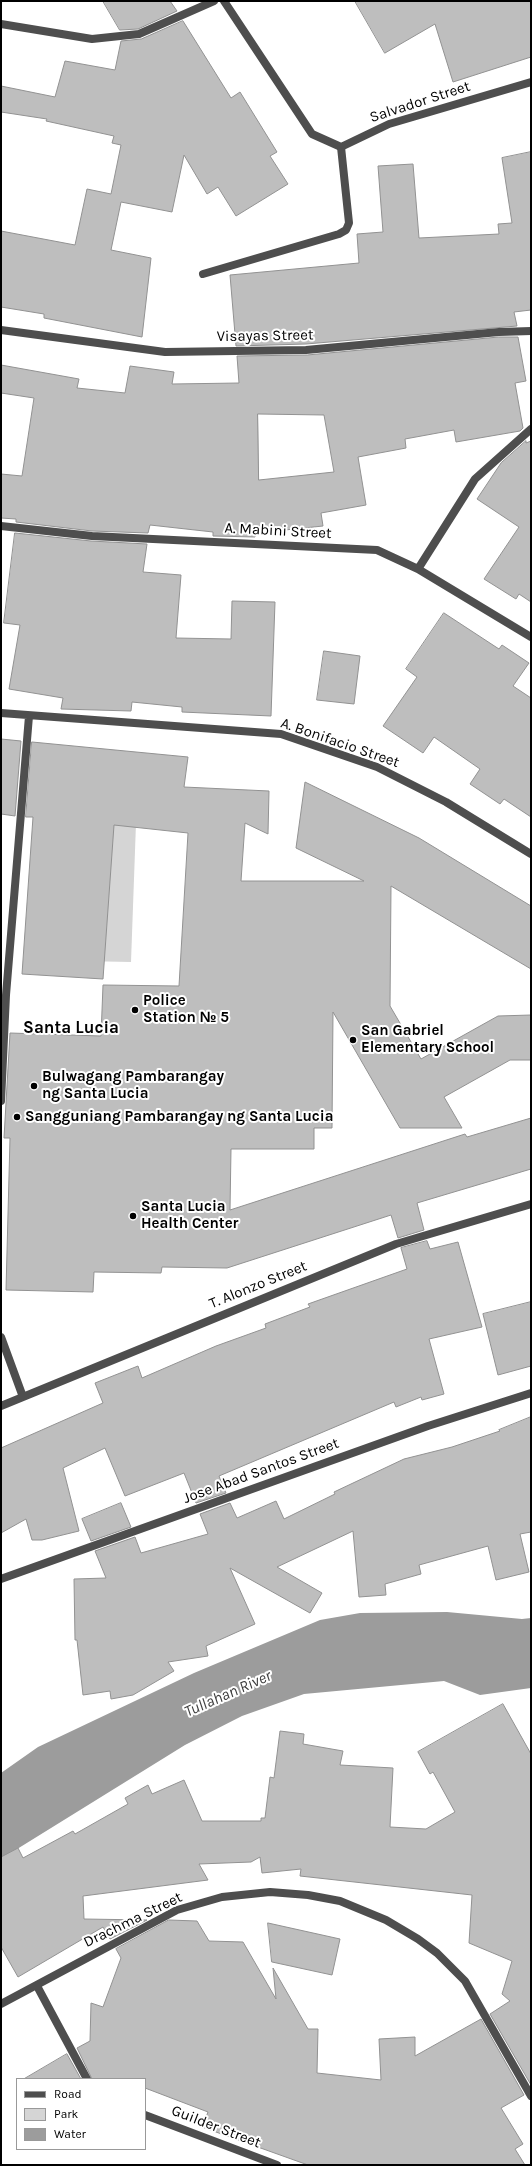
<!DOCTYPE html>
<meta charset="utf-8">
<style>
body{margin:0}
#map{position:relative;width:532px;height:2166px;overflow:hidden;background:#fff;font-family:Karla,sans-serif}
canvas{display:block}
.frame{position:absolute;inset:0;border:2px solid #000;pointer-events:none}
.legend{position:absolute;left:16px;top:2078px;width:130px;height:72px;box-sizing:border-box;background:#fff;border:1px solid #999;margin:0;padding:5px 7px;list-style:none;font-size:12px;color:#000}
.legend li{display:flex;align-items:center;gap:8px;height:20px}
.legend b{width:20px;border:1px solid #999}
</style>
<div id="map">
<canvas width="532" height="2166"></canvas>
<div class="frame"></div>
<ul class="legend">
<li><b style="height:5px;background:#4e4e4e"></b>Road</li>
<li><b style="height:11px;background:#d5d5d5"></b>Park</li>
<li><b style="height:11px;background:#9c9c9c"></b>Water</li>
</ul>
</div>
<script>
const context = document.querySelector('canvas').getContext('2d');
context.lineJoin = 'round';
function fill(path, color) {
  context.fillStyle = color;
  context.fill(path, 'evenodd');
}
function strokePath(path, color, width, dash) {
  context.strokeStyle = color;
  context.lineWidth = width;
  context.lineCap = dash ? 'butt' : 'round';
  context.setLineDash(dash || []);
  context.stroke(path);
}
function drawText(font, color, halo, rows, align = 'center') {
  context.font = font + ' Karla,sans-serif';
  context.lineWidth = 4;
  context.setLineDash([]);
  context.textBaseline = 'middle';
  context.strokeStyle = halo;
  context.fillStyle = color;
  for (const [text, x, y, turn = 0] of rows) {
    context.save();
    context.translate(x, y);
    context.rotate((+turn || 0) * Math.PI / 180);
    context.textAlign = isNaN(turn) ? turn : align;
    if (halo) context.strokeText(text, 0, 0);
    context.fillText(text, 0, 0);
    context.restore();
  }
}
fill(new Path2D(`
 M 41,819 L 136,823 L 131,962 L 31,960 Z`), '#d5d5d5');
fill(new Path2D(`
 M 447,1612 L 522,1619 L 531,1618 L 531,1688 L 480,1695 L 444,1681 L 304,1694 L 242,1716 L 185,1745 L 1,1859 L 1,1773 L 38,1747 L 194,1673 L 320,1620 L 360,1613 Z`), '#9c9c9c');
const building = new Path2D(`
 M 103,1 L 170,1 L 177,11 L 138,29 L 120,30 Z
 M 355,1 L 531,1 L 531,57 L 453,82 L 435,24 L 385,53 Z
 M 183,21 L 231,98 L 240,92 L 277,152 L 270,156 L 288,184 L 236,216 L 218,187 L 207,194 L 184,155 L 172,212 L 121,202 L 111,250 L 151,258 L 142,337 L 44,318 L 44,314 L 1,307 L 1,231 L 75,245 L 87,189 L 111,194 L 121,145 L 112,143 L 114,136 L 46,121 L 47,119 L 1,112 L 1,86 L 55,97 L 65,61 L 115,70 L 121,41 L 141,39 Z
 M 531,152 L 531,310 L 514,312 L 517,326 L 306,344 L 236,346 L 230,275 L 359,263 L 357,234 L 383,232 L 378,166 L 413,164 L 419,238 L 499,234 L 498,224 L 512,223 L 502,158 Z
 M 499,337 L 518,337 L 526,381 L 515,383 L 523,428 L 520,431 L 456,442 L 454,430 L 405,439 L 406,448 L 358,457 L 366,505 L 321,513 L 323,526 L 256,533 L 255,537 L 213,536 L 213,532 L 150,525 L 148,533 L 92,531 L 16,522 L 16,519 L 1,518 L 1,474 L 22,476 L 34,398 L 1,393 L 1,365 L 79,379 L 77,388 L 125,393 L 130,366 L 174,372 L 172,384 L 239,383 L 237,356 L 307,355 ZM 258,414 L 324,415 L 334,472 L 259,480 Z
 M 526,441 L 526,443 L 531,441 L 531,602 L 519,594 L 516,599 L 484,579 L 519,527 L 477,499 L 501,463 Z
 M 15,533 L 91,541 L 147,544 L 143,572 L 181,575 L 176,638 L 231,639 L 232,601 L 275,602 L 271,716 L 182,712 L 182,707 L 132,702 L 131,711 L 61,709 L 63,698 L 9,689 L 20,625 L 4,623 Z
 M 444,613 L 499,649 L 502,645 L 529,663 L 513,686 L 531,698 L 531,817 L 504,799 L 500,804 L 470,784 L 480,769 L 434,737 L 423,753 L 383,726 L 417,677 L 406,669 Z
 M 324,651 L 360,656 L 354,704 L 317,700 Z
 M 1,739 L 21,741 L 15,816 L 1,814 Z
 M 32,742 L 188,757 L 184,787 L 269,791 L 268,834 L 245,823 L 241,881 L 364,881 L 296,848 L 305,782 L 419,838 L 531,906 L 531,969 L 391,886 L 390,1006 L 421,1059 L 498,1016 L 531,1015 L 531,1060 L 510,1060 L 444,1097 L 462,1128 L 400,1128 L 333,1012 L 332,1128 L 314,1128 L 314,1149 L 231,1149 L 230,1210 L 465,1134 L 467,1137 L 531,1118 L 531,1169 L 417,1203 L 424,1230 L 398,1238 L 391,1215 L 227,1268 L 162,1267 L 161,1273 L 94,1272 L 93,1292 L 6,1290 L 10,1138 L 4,1138 L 10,1033 L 101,1036 L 103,985 L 179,986 L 188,833 L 114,825 L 103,979 L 22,974 L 33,817 L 26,817 Z
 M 427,1241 L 430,1249 L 458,1242 L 482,1327 L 429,1339 L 444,1394 L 422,1400 L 421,1397 L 396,1407 L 394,1402 L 219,1476 L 226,1493 L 196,1503 L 184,1473 L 125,1496 L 105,1448 L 63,1468 L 79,1531 L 42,1540 L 32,1540 L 26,1519 L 1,1533 L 1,1448 L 103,1403 L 95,1383 L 138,1366 L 142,1378 L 216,1346 L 266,1328 L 265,1324 L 310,1307 L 308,1304 L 407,1269 L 401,1248 Z
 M 531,1302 L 531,1366 L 498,1375 L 483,1314 Z
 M 531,1417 L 531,1532 L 520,1534 L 529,1572 L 496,1580 L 488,1546 L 419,1565 L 421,1574 L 385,1584 L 386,1595 L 359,1597 L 353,1531 L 277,1567 L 322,1593 L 310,1613 L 230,1568 L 255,1624 L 206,1646 L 208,1656 L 168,1662 L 174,1671 L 133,1695 L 111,1699 L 110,1691 L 83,1695 L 77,1640 L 75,1640 L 74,1579 L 106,1578 L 95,1551 L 135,1537 L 141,1553 L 208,1534 L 200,1514 L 230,1503 L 237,1518 L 276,1501 L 284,1519 L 335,1494 L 334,1492 L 404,1459 L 452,1447 L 500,1431 L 499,1430 Z
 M 121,1503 L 131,1527 L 91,1541 L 82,1519 Z
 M 503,1704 L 531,1754 L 531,2085 L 490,2014 L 510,2001 L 502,1994 L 512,1961 L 469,1943 L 472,1895 L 300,1876 L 301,1869 L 262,1873 L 260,1857 L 251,1862 L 199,1864 L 208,1880 L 83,1896 L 84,1919 L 147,1920 L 110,1939 L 103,1927 L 18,1977 L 1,1947 L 1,1857 L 18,1848 L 23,1858 L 73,1831 L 75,1834 L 128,1804 L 125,1798 L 148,1785 L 152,1794 L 184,1780 L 202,1821 L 261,1821 L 261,1818 L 265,1818 L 270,1777 L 274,1778 L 280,1731 L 304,1734 L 303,1744 L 343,1751 L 340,1765 L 393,1768 L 390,1827 L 426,1829 L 455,1812 L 433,1772 L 430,1774 L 418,1752 Z
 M 169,1920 L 197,1921 L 209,1941 L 243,1942 L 276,1999 L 273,1968 L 308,2029 L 318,2029 L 317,2073 L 381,2080 L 379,2039 L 415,2037 L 415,2056 L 481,2019 L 524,2095 L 501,2108 L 523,2144 L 515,2149 L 525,2165 L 308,2165 L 202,2127 L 208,2112 L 145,2088 L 145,2079 L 92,2079 L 77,2048 L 90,2041 L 91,2003 L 103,2007 L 121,1958 L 116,1949 Z
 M 268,1923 L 340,1939 L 332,1975 L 272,1962 Z
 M 67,2054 L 81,2079 L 24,2079 Z`);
fill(building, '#bebebe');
strokePath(building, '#929292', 1);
strokePath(new Path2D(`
 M 203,274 L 339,234 L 346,230 L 349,223 L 341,147`), '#4e4e4e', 8);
strokePath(new Path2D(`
 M 224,1 L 312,134 L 341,147 L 389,124 L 531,82
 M 1,24 L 92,39 L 139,34 L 214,1
 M 1,330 L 165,352 L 306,350 L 499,332 L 531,331
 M 1,526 L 92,536 L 377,550 L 418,569 L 531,637
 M 418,569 L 475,479 L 531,429
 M 1,713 L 281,734 L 377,767 L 446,802 L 531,854
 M 1,1101 L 6,995 L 29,716
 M 1,1337 L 23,1397
 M 1,1406 L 396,1244 L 531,1204
 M 1,1579 L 428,1426 L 531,1393
 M 37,1986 L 87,2079
 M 1,2004 L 177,1910 L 222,1897 L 270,1892 L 308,1895 L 340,1901 L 386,1920 L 418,1939 L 437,1953 L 465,1981 L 531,2096
 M 145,2115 L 277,2165`), '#4e4e4e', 8);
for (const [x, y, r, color] of [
 [135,1010,4,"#000"],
 [353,1040,4,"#000"],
 [34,1086,4,"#000"],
 [17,1117,4,"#000"],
 [133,1216,4,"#000"]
]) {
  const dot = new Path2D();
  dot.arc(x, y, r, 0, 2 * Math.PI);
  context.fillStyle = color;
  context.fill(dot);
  strokePath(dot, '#fff', 1.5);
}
drawText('15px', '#000', '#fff', [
 ["Salvador Street",420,102,-18],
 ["Visayas Street",265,336,-1],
 ["A. Mabini Street",278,531,3],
 ["A. Bonifacio Street",340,743,19],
 ["T. Alonzo Street",258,1285,-22],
 ["Jose Abad Santos Street",261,1471,-20],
 ["Drachma Street",133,1920,-26],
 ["Guilder Street",216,2127,21]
]);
drawText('bold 15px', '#000', '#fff', [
 ["Police",143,1001],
 ["Station № 5",143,1018],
 ["San Gabriel",361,1031],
 ["Elementary School",361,1048],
 ["Bulwagang Pambarangay",42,1077],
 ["ng Santa Lucia",42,1094],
 ["Sangguniang Pambarangay ng Santa Lucia",25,1117],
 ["Santa Lucia",141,1207],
 ["Health Center",141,1224]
], 'left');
drawText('italic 16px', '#3d3d3d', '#fff', [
 ["Tullahan River",228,1694,-24]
]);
drawText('bold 17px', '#000', '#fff', [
 ["Santa Lucia",71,1028]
]);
</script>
